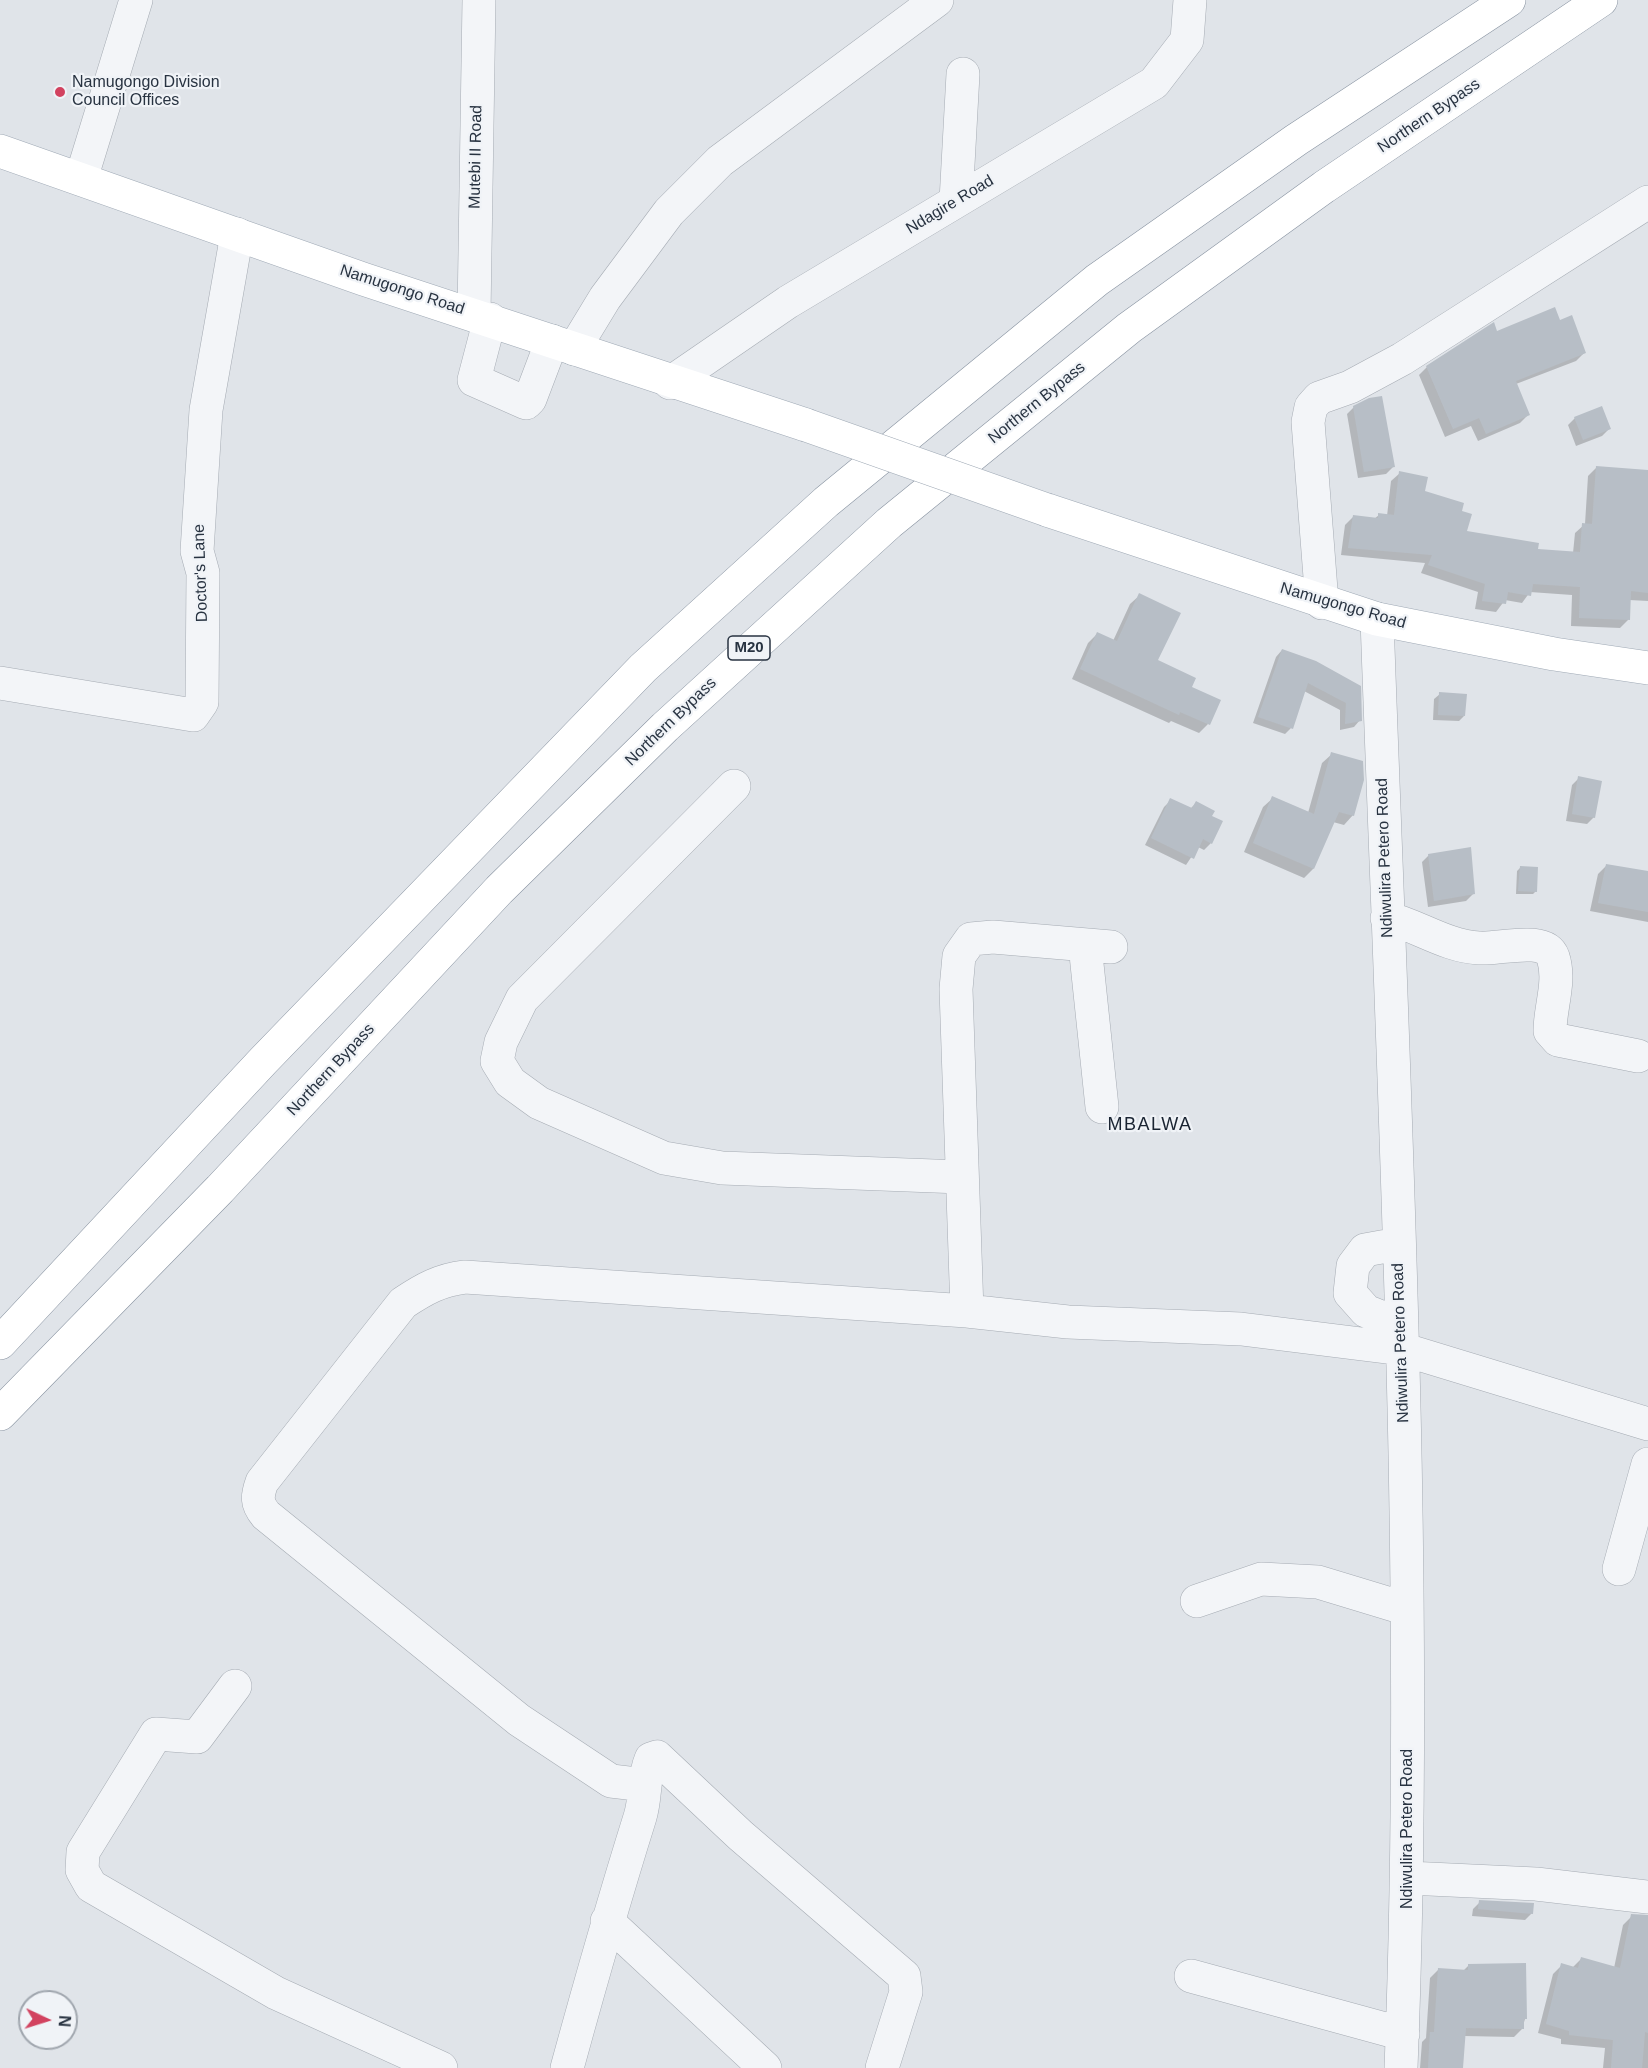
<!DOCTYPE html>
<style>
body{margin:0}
#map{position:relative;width:1648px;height:2068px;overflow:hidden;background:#e0e4e9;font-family:Helvetica,sans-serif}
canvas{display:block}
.north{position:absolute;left:18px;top:1990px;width:60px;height:60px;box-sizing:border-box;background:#f0f3f7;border:2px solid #a0a6ae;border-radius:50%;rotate:94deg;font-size:16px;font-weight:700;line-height:24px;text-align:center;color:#283341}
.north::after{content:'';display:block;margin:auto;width:21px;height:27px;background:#d2425f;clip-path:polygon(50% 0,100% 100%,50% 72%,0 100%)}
</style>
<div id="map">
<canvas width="1648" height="2068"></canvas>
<div class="north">N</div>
</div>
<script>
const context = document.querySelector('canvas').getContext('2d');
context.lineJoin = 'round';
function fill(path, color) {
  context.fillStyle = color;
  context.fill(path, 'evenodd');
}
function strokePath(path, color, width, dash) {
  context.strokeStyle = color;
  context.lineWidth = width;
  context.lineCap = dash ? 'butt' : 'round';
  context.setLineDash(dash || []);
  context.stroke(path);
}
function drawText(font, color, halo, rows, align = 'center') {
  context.font = font + ' Helvetica,sans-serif';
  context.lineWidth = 4.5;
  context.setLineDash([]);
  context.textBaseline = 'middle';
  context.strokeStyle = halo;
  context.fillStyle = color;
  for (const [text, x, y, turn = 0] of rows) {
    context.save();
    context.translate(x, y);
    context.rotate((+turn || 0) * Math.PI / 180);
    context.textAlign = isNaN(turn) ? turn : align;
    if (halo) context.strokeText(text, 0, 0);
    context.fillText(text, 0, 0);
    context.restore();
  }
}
fill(new Path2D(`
 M 1559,322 L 1585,352 L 1576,361 L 1516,384 L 1528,415 L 1520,423 L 1478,441 L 1471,426 L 1445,437 L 1419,375 L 1427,367 Z
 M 1354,407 L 1393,467 L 1386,474 L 1358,478 L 1347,414 Z
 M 1575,418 L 1609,429 L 1602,436 L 1576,446 L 1568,425 Z
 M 1596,468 L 1648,471 L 1648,601 L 1629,600 L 1628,620 L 1620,628 L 1571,626 L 1572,595 L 1530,592 L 1522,603 L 1505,600 L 1496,612 L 1475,609 L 1478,592 L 1421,573 L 1425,563 L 1341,555 L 1345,525 L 1353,517 L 1374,519 L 1379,515 L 1387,516 L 1391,481 L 1400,473 L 1423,492 L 1460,512 L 1465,533 L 1537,550 L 1573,553 L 1575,533 L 1585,524 L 1588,476 Z
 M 1140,595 L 1156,661 L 1190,688 L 1208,724 L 1199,733 L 1171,721 L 1169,723 L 1072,679 L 1088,643 L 1097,634 L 1113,641 L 1130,604 Z
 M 1282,650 L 1315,662 L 1360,720 L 1354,727 L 1340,730 L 1340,710 L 1304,691 L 1291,728 L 1285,734 L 1253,723 L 1276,657 Z
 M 1440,694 L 1464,716 L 1459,721 L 1433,720 L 1434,699 Z
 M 1332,754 L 1353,815 L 1344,825 L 1333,822 L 1313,869 L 1304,878 L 1244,852 L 1263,807 L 1273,798 L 1308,813 L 1322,763 Z
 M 1579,778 L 1594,817 L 1587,824 L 1566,821 L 1572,785 Z
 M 1171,800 L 1190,809 L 1196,803 L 1210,817 L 1211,843 L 1204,850 L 1198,847 L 1186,865 L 1145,845 L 1164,807 Z
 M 1429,855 L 1473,894 L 1466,901 L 1428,907 L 1422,862 Z
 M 1607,865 L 1648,872 L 1648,922 L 1590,911 L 1598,874 Z
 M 1520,868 L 1536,891 L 1533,894 L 1516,894 L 1517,871 Z
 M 1480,1902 L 1532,1913 L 1525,1920 L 1472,1916 L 1473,1909 Z
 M 1632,1916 L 1648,1926 L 1648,2068 L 1603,2068 L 1605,2048 L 1561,2044 L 1561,2039 L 1538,2033 L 1553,1974 L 1562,1965 L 1572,1968 L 1581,1959 L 1614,1968 L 1623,1925 Z
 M 1469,1965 L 1525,2019 L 1522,2029 L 1514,2037 L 1464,2036 L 1462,2068 L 1420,2068 L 1422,2042 L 1426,2038 L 1430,1978 L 1438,1970 L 1463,1971 Z`), '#0003');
fill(new Path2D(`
 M 1555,307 L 1560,320 L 1572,315 L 1586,353 L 1516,381 L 1530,415 L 1486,434 L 1479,418 L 1453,429 L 1426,366 L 1494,322 L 1497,331 Z
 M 1382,396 L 1395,467 L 1364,472 L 1353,406 L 1369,398 Z
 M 1602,406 L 1611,429 L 1583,440 L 1574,417 Z
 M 1596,466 L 1648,470 L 1648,593 L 1631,591 L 1630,620 L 1579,618 L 1580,587 L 1533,584 L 1531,596 L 1508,592 L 1506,604 L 1482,601 L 1485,584 L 1428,565 L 1432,555 L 1348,548 L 1353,515 L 1378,518 L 1378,513 L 1394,515 L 1399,471 L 1428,477 L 1425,491 L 1464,503 L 1462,511 L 1472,514 L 1467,531 L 1539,543 L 1538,549 L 1580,552 L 1582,523 L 1592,524 Z
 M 1139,593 L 1181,613 L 1158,660 L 1196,678 L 1192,687 L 1221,700 L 1210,725 L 1180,712 L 1179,715 L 1080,669 L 1097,632 L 1117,641 Z
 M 1282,649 L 1316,661 L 1361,686 L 1362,721 L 1345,724 L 1346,703 L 1308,683 L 1293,729 L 1258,717 Z
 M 1439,692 L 1467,694 L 1465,716 L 1438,715 Z
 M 1331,752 L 1363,761 L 1364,780 L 1354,816 L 1339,812 L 1314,869 L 1253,843 L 1272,796 L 1314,814 Z
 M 1578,776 L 1602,781 L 1595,818 L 1572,814 Z
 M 1170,798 L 1192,808 L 1196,801 L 1215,811 L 1212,816 L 1223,821 L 1212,844 L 1203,839 L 1194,859 L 1151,838 Z
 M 1471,847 L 1475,894 L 1434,901 L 1428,854 Z
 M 1606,864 L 1648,871 L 1648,912 L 1598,903 Z
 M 1520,866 L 1538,867 L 1537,892 L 1518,891 Z
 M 1479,1900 L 1534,1903 L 1533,1914 L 1478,1909 Z
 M 1631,1914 L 1648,1915 L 1648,2033 L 1645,2032 L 1642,2068 L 1611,2068 L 1613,2040 L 1569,2035 L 1569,2031 L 1546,2024 L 1561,1963 L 1578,1968 L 1581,1957 L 1620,1968 Z
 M 1526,1963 L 1527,2019 L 1524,2019 L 1524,2029 L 1466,2028 L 1463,2068 L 1428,2068 L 1430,2032 L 1434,2032 L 1438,1968 L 1468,1970 L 1468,1964 Z`), '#b7bec6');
const minor = new Path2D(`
 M 81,179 L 136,0
 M 956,201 L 963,74
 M 474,314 L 479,0
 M 490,319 L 474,380 L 526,403 L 530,399 L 552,341
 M 574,349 L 605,298 L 669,212 L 720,161 L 937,0
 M 670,383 L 788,302 L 1154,83 L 1187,40 L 1190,0
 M 1322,603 L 1308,422 L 1311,407 L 1319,398 L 1350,387 L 1402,359 L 1648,202
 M 1377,619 C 1394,1102 1420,1585 1401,2068
 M 0,683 L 193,715 L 202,702 L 203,573 L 197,551 L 206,410 L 237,234
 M 734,786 L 522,999 L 501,1042 L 497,1061 L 510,1082 L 539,1103 L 664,1158 L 722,1168 L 961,1177
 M 1387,918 C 1419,926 1445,946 1479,948 C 1498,950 1545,935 1553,957 C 1561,981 1550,1007 1550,1031 L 1558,1040 L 1638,1056
 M 1085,945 L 1102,1107
 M 1111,947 L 993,937 L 971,939 L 959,956 L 956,989 L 967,1311 L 1068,1322 L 1241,1329 L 1402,1349 L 1648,1424
 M 1398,1244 L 1365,1250 L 1353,1266 L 1350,1293 L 1366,1311 L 1401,1325
 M 1619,1569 L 1648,1464
 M 1197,1601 L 1261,1579 L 1318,1582 L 1407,1609
 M 235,1686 L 197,1737 L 156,1734 L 83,1852 L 82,1870 L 91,1886 L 276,1993 L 441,2068
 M 645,1785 L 611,1781 L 519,1720 L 266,1515 C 256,1503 257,1496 262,1482 L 403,1303 C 424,1289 440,1280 465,1277 L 967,1311
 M 1408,1878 L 1536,1884 L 1648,1897
 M 607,1921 L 765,2068
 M 1191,1976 L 1403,2034
 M 567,2068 C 590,1984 614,1900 640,1817 C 646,1798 643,1778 651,1759 L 657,1757 L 740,1835 L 904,1976 L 906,1992 L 882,2068`);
const major = new Path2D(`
 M 0,151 L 363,279 L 806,425
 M 1047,510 L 1377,619 L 1554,654 L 1648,668`);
const highway = new Path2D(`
 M 0,1343 L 263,1061 L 643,668 L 826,502 L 1097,280 L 1296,140 L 1509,0
 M 0,1414 L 220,1189 L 499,890 L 665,727 L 889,523 L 1129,328 L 1324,187 L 1601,0`);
strokePath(minor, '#a5abb3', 34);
strokePath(major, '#9fa9b5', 34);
strokePath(highway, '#8792a0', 34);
strokePath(minor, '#f3f5f8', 33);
strokePath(major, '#fff', 33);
strokePath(highway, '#fff', 33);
const majorBridge = new Path2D(`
 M 806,425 L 1047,510`);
strokePath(majorBridge, '#9fa9b5', 34, []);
strokePath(majorBridge, '#fff', 33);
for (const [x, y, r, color] of [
 [60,92,6,"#d2425f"]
]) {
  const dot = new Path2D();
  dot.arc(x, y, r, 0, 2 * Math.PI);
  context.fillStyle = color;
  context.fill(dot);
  strokePath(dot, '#f0f3f7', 2);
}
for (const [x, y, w] of [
 [749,648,42]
]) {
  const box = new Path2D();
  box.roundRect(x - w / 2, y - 12, w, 24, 4.5);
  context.fillStyle = '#f0f3f7';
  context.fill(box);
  strokePath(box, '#283341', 1.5);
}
drawText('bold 15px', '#283341', null, [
 ["M20",749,648]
]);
drawText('16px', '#283341', '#f0f3f7', [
 ["Namugongo Division",72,83],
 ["Council Offices",72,101]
], 'left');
drawText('16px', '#283341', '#f0f3f7', [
 ["Northern Bypass",1429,116,-34],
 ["Mutebi II Road",476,157,-89],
 ["Ndagire Road",950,205,-31],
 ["Namugongo Road",402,290,18],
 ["Northern Bypass",1037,403,-39],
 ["Doctor's Lane",201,573,-92],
 ["Namugongo Road",1343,606,16],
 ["Northern Bypass",671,722,-44],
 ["Ndiwulira Petero Road",1385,858,-92],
 ["Northern Bypass",331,1070,-47],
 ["Ndiwulira Petero Road",1401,1343,-92],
 ["Ndiwulira Petero Road",1408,1829,-90]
]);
context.letterSpacing = '1.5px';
drawText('18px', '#1a2432', '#f0f3f7', [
 ["MBALWA",1150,1125]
]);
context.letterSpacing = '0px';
</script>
